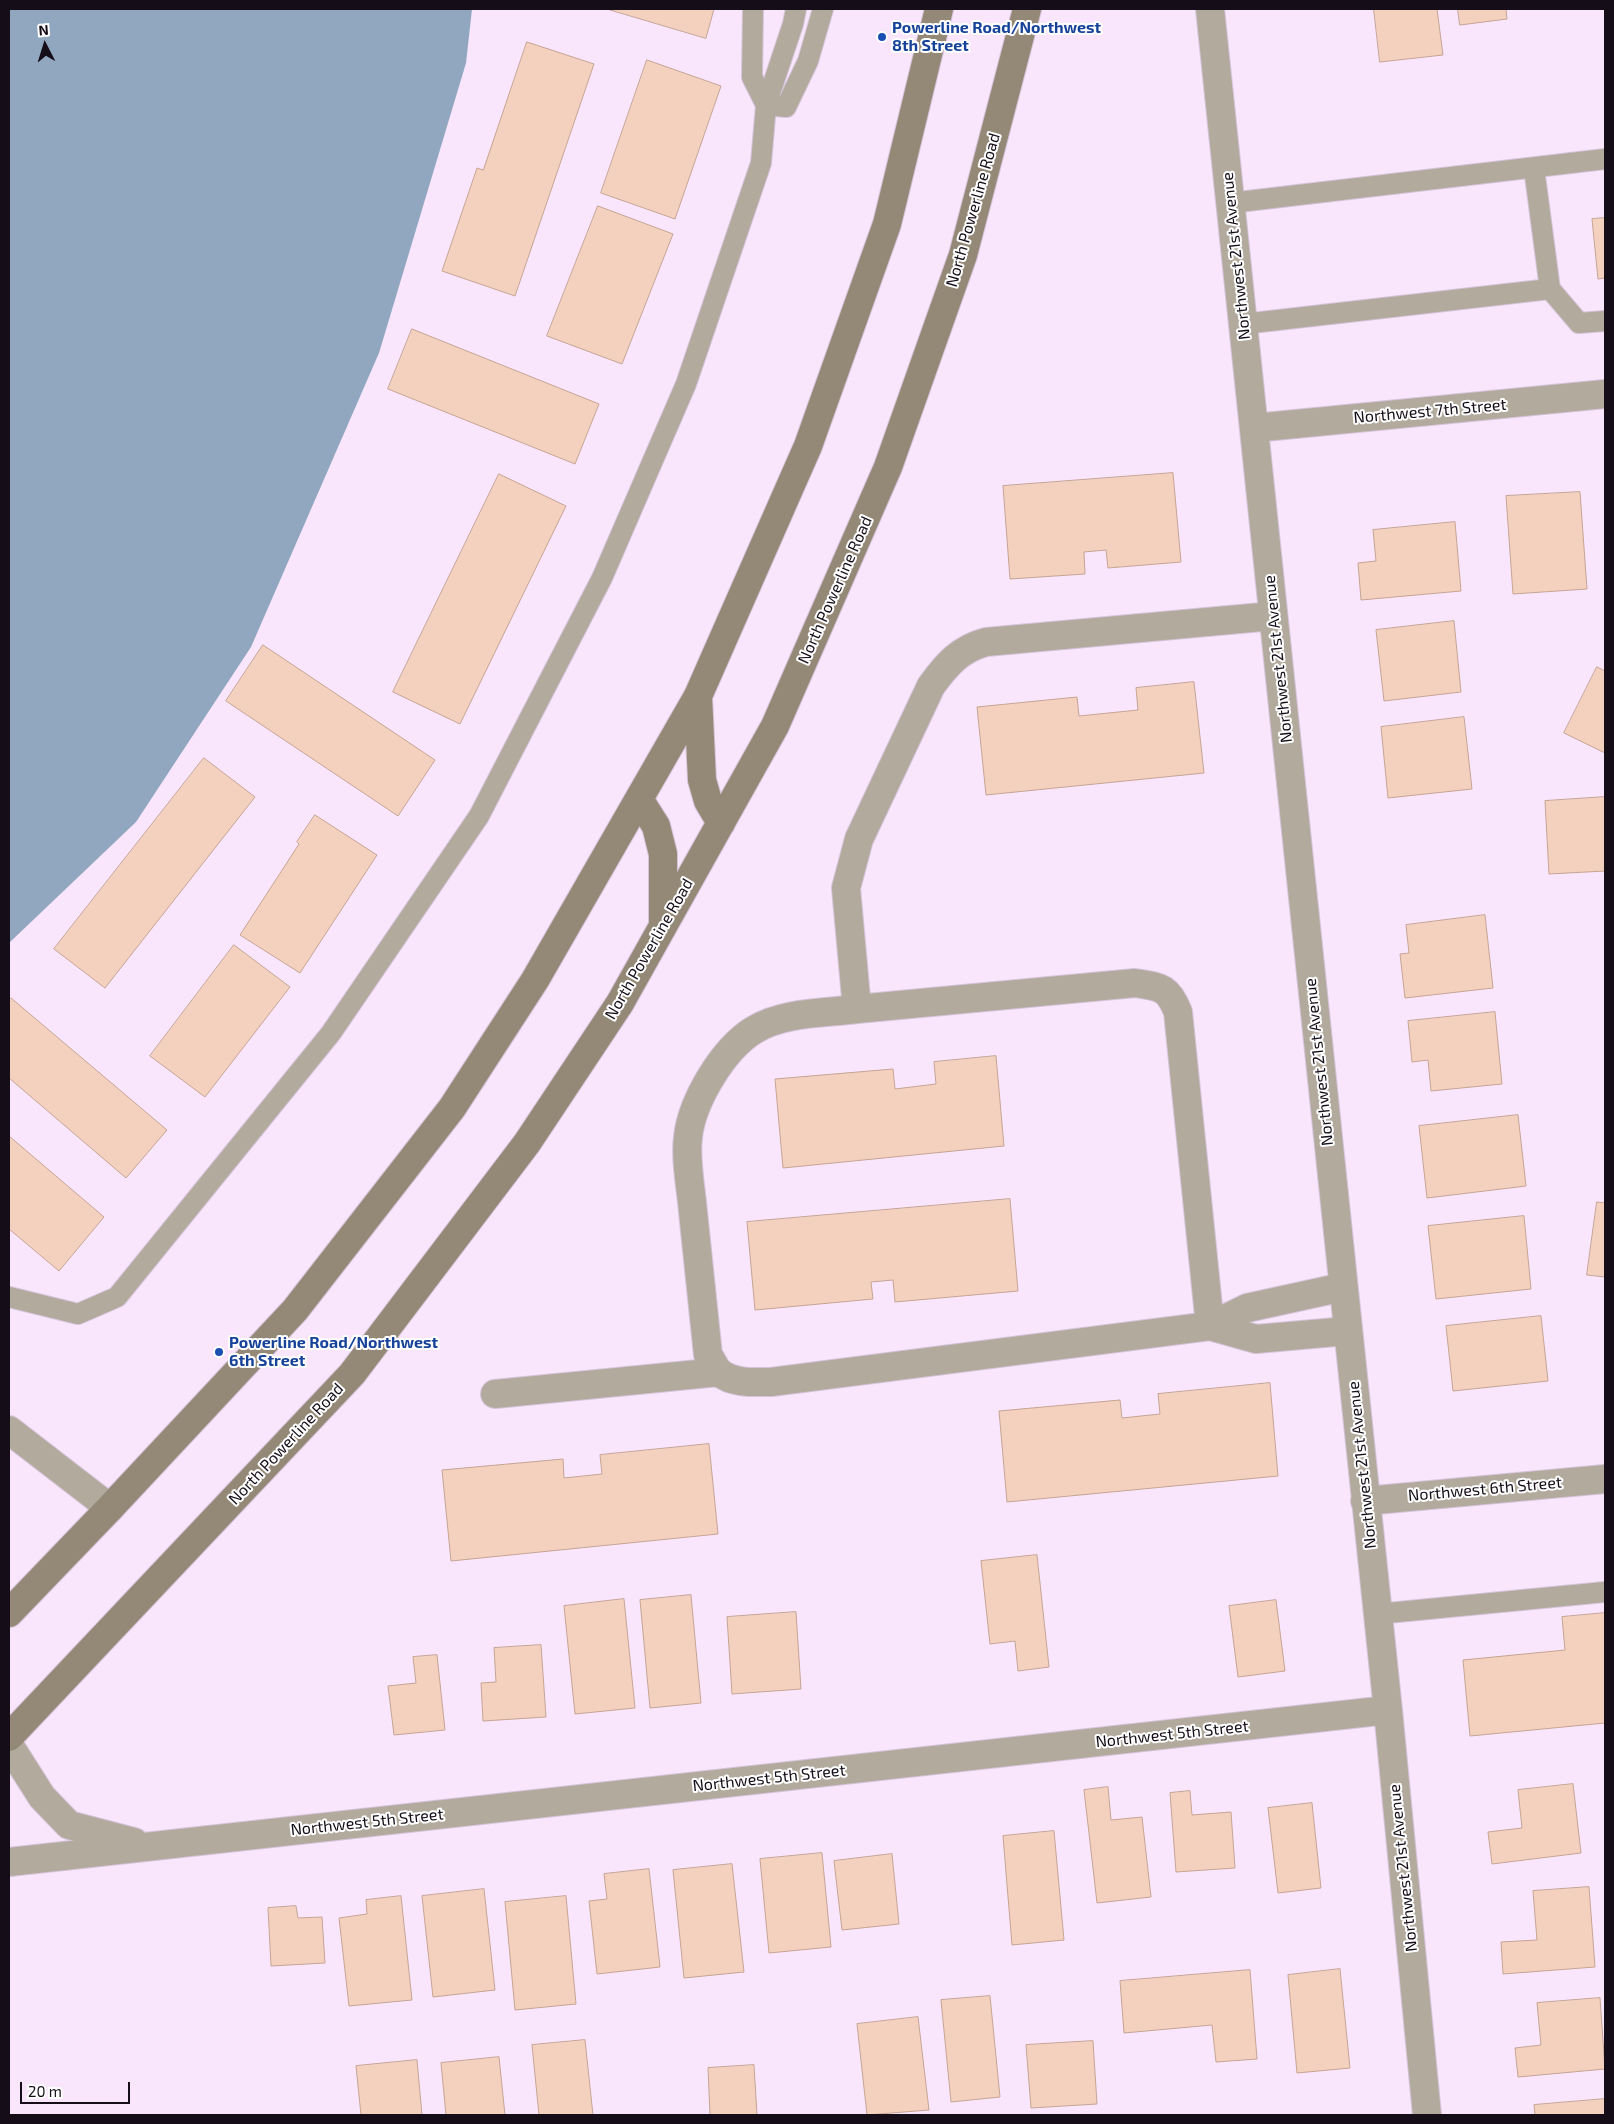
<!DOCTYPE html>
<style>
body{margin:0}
#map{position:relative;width:1614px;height:2124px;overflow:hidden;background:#f9e6fd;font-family:"Exo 2",sans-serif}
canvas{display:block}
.frame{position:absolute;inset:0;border:10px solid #150d17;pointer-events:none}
.north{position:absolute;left:20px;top:20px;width:50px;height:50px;-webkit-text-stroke:4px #fff;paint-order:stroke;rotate:355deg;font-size:14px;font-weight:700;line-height:20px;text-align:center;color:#150d17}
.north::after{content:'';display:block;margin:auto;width:18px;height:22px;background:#150d17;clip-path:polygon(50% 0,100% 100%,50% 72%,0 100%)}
.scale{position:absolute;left:20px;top:2082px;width:110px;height:22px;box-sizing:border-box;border:2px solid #150d17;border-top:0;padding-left:6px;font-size:15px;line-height:18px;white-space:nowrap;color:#150d17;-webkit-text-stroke:4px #fff;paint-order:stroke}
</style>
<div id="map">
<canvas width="1614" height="2124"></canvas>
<div class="frame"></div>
<div class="north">N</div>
<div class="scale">20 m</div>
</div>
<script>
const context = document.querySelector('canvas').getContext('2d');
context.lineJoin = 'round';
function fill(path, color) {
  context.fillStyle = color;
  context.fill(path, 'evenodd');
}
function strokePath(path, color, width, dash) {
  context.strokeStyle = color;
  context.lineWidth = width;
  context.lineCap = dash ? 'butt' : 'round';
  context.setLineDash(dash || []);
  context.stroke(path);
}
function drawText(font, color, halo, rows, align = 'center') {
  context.font = font + ' "Exo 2",sans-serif';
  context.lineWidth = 4;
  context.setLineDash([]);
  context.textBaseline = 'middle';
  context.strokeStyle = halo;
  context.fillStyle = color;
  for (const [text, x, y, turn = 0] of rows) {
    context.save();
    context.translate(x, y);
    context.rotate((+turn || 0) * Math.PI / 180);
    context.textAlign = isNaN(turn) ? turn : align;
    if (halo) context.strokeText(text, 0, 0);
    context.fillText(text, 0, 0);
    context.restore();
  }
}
fill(new Path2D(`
 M 9,9 L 472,9 L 466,63 L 379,353 L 251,647 L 136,822 L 9,943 Z`), '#91a7c0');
const building = new Path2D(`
 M 607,9 L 714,9 L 706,38 Z
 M 1374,9 L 1437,9 L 1443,55 L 1380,62 Z
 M 1458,9 L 1506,9 L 1507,19 L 1460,25 Z
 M 527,42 L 594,64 L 515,296 L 442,271 L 477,168 L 483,170 Z
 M 647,60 L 721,86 L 675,219 L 601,193 Z
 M 598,206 L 673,234 L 622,364 L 547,336 Z
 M 1605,218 L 1605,278 L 1598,279 L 1592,219 Z
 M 412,329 L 599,404 L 575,464 L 388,389 Z
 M 1173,473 L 1181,562 L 1108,568 L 1106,550 L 1084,552 L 1085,574 L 1010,579 L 1003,486 Z
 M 499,474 L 566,506 L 460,724 L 393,692 Z
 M 1580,492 L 1587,589 L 1513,594 L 1506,496 Z
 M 1455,522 L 1461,591 L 1361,600 L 1358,563 L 1376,561 L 1373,530 Z
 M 1454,621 L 1461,692 L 1384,701 L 1376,630 Z
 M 263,645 L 435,760 L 398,816 L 226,701 Z
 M 1597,667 L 1605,671 L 1605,753 L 1564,733 Z
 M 1194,682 L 1204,773 L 986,795 L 977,707 L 1077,697 L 1079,716 L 1138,710 L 1136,688 Z
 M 1464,717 L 1472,789 L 1388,798 L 1381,727 Z
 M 204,758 L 255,797 L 105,988 L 54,949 Z
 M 1605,797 L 1605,871 L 1549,874 L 1545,801 Z
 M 315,815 L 377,855 L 300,973 L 240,935 L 299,844 L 297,842 Z
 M 1485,915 L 1493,988 L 1405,998 L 1400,954 L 1409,953 L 1406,925 Z
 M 234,945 L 290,987 L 205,1097 L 150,1056 Z
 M 11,998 L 167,1130 L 126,1178 L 9,1078 L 9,1000 Z
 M 1495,1012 L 1502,1084 L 1431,1091 L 1428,1060 L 1412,1062 L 1408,1021 Z
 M 996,1056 L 1004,1146 L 783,1168 L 775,1079 L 893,1069 L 895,1089 L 936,1084 L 934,1062 Z
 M 1518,1115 L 1526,1186 L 1427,1198 L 1419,1126 Z
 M 9,1136 L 104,1217 L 59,1271 L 9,1229 Z
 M 1010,1199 L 1018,1291 L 895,1302 L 893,1280 L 871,1282 L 873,1299 L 755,1310 L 747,1222 Z
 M 1597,1202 L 1605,1203 L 1605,1277 L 1587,1275 Z
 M 1524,1216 L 1531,1289 L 1436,1299 L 1428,1226 Z
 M 1541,1316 L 1548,1381 L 1453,1391 L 1446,1326 Z
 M 1270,1383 L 1278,1476 L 1007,1502 L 999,1411 L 1120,1400 L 1122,1418 L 1160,1414 L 1158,1394 Z
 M 709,1444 L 718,1534 L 451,1561 L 442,1470 L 563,1459 L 564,1478 L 602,1474 L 600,1455 Z
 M 1037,1555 L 1049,1667 L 1018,1671 L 1015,1641 L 990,1644 L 981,1561 Z
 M 691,1595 L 701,1703 L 650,1708 L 640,1600 Z
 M 624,1599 L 635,1708 L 575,1714 L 564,1606 Z
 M 1276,1600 L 1285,1671 L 1238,1677 L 1229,1606 Z
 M 796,1612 L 801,1689 L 732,1694 L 727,1617 Z
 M 1605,1613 L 1605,1723 L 1470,1736 L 1463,1660 L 1565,1650 L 1562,1617 Z
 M 541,1645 L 546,1717 L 483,1721 L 481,1683 L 496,1682 L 494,1648 Z
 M 437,1655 L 445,1730 L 394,1735 L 388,1686 L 416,1683 L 413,1657 Z
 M 1573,1784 L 1581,1853 L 1492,1864 L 1488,1832 L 1522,1828 L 1518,1790 Z
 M 1108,1787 L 1111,1820 L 1142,1817 L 1151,1897 L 1097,1903 L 1084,1790 Z
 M 1190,1791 L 1192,1815 L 1231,1812 L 1235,1868 L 1176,1872 L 1170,1793 Z
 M 1312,1803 L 1321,1888 L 1278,1893 L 1268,1808 Z
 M 1054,1831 L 1064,1940 L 1012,1945 L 1003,1836 Z
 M 822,1853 L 831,1947 L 769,1953 L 760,1859 Z
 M 892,1854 L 899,1924 L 842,1930 L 834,1861 Z
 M 732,1864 L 744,1972 L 684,1978 L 673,1870 Z
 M 649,1869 L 660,1967 L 597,1974 L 589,1901 L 607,1899 L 604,1874 Z
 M 1589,1887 L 1595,1967 L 1503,1974 L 1501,1942 L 1537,1940 L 1533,1891 Z
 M 484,1889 L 495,1990 L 433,1997 L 422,1896 Z
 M 401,1896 L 412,2000 L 349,2006 L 339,1918 L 367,1914 L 366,1900 Z
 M 566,1896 L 576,2004 L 515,2010 L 505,1902 Z
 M 296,1906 L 298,1918 L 322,1917 L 325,1963 L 271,1966 L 268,1908 Z
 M 1340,1969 L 1350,2068 L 1297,2073 L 1288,1975 Z
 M 1250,1970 L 1257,2059 L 1216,2062 L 1212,2025 L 1124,2033 L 1120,1981 Z
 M 990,1996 L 1000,2097 L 951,2102 L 941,2000 Z
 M 1600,1998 L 1605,2069 L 1518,2077 L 1515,2048 L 1541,2045 L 1537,2003 Z
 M 918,2017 L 929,2110 L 867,2115 L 857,2024 Z
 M 585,2040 L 593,2115 L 539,2115 L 532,2045 Z
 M 1093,2041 L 1097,2104 L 1031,2108 L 1026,2045 Z
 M 499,2057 L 505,2115 L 446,2115 L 441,2063 Z
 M 417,2060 L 422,2115 L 361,2115 L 356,2066 Z
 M 754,2065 L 757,2115 L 710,2115 L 708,2068 Z
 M 1605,2099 L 1605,2115 L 1535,2115 L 1534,2105 Z`);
fill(building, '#f4d1bf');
strokePath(building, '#c5a493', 1);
const lane = new Path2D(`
 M 753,9 L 752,77 L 766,105
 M 766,105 L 786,107 L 808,61 L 823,9
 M 1534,168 L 1550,289
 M 1230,203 L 1605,159
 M 1243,324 L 1550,289 L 1579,323 L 1605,321
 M 9,1297 L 78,1314 L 117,1297 L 331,1033 L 479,816 L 602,578 L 686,384 L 761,163 L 766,105 L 793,24 L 796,9
 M 1377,1614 L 1605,1592`);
const street = new Path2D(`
 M 1210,9 L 1388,1710 L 1427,2115
 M 1254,428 L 1605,394
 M 1273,616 L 986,642 C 960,649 947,664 931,686 L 859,839 L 846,888 L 857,1009 C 825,1013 783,1012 754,1030 C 723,1049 692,1101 688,1137 C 685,1160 691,1188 693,1212 C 698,1260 703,1308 708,1355 C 712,1360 715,1368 719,1372 C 733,1384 755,1382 771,1382 L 1210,1326 L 1247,1308 L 1343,1287
 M 857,1009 L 1135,983 C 1161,987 1168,987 1178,1012 L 1210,1326
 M 1210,1326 L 1256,1339 L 1347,1331
 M 495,1394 L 719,1372
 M 9,1430 L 110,1508
 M 1365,1501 L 1605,1479
 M 9,1745 L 42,1797 L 69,1825 L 134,1842
 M 9,1862 L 1388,1710`);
const secondary = new Path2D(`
 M 698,696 L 702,780 L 708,801 L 721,823
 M 639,799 L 656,826 L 663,854 L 663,926
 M 9,1613 L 110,1508 L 295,1310 L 452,1108 L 535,980 L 698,696 L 808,446 L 887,224 L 939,9
 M 9,1737 L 352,1374 L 527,1143 L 620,1003 L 775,726 L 888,467 L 963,255 L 1027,9`);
strokePath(lane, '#d5c3d8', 22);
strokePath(street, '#d5c3d8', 30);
strokePath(secondary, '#d5c3d8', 30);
strokePath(lane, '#b1aa9d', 20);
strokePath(street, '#b1aa9d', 28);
strokePath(secondary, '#948977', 28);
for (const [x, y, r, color] of [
 [882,37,5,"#1a4fb4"],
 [219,1352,5,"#1a4fb4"]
]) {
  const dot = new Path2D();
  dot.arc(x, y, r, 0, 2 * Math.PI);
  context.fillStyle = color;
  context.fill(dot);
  strokePath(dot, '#fff', 2);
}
drawText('bold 16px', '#164399', '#fff', [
 ["Powerline Road/Northwest",892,28],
 ["8th Street",892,46],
 ["Powerline Road/Northwest",229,1343],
 ["6th Street",229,1361]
], 'left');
drawText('16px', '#150d17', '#fff', [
 ["North Powerline Road",973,210,-74],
 ["Northwest 21st Avenue",1236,256,-96],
 ["Northwest 7th Street",1430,411,-5],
 ["North Powerline Road",835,590,-66],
 ["Northwest 21st Avenue",1278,659,-96],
 ["North Powerline Road",649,949,-60],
 ["Northwest 21st Avenue",1319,1062,-96],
 ["North Powerline Road",286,1444,-47],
 ["Northwest 21st Avenue",1362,1465,-96],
 ["Northwest 6th Street",1485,1489,-5],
 ["Northwest 5th Street",1172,1734,-6],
 ["Northwest 5th Street",769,1778,-6],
 ["Northwest 5th Street",367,1822,-6],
 ["Northwest 21st Avenue",1403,1868,-96]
]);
</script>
